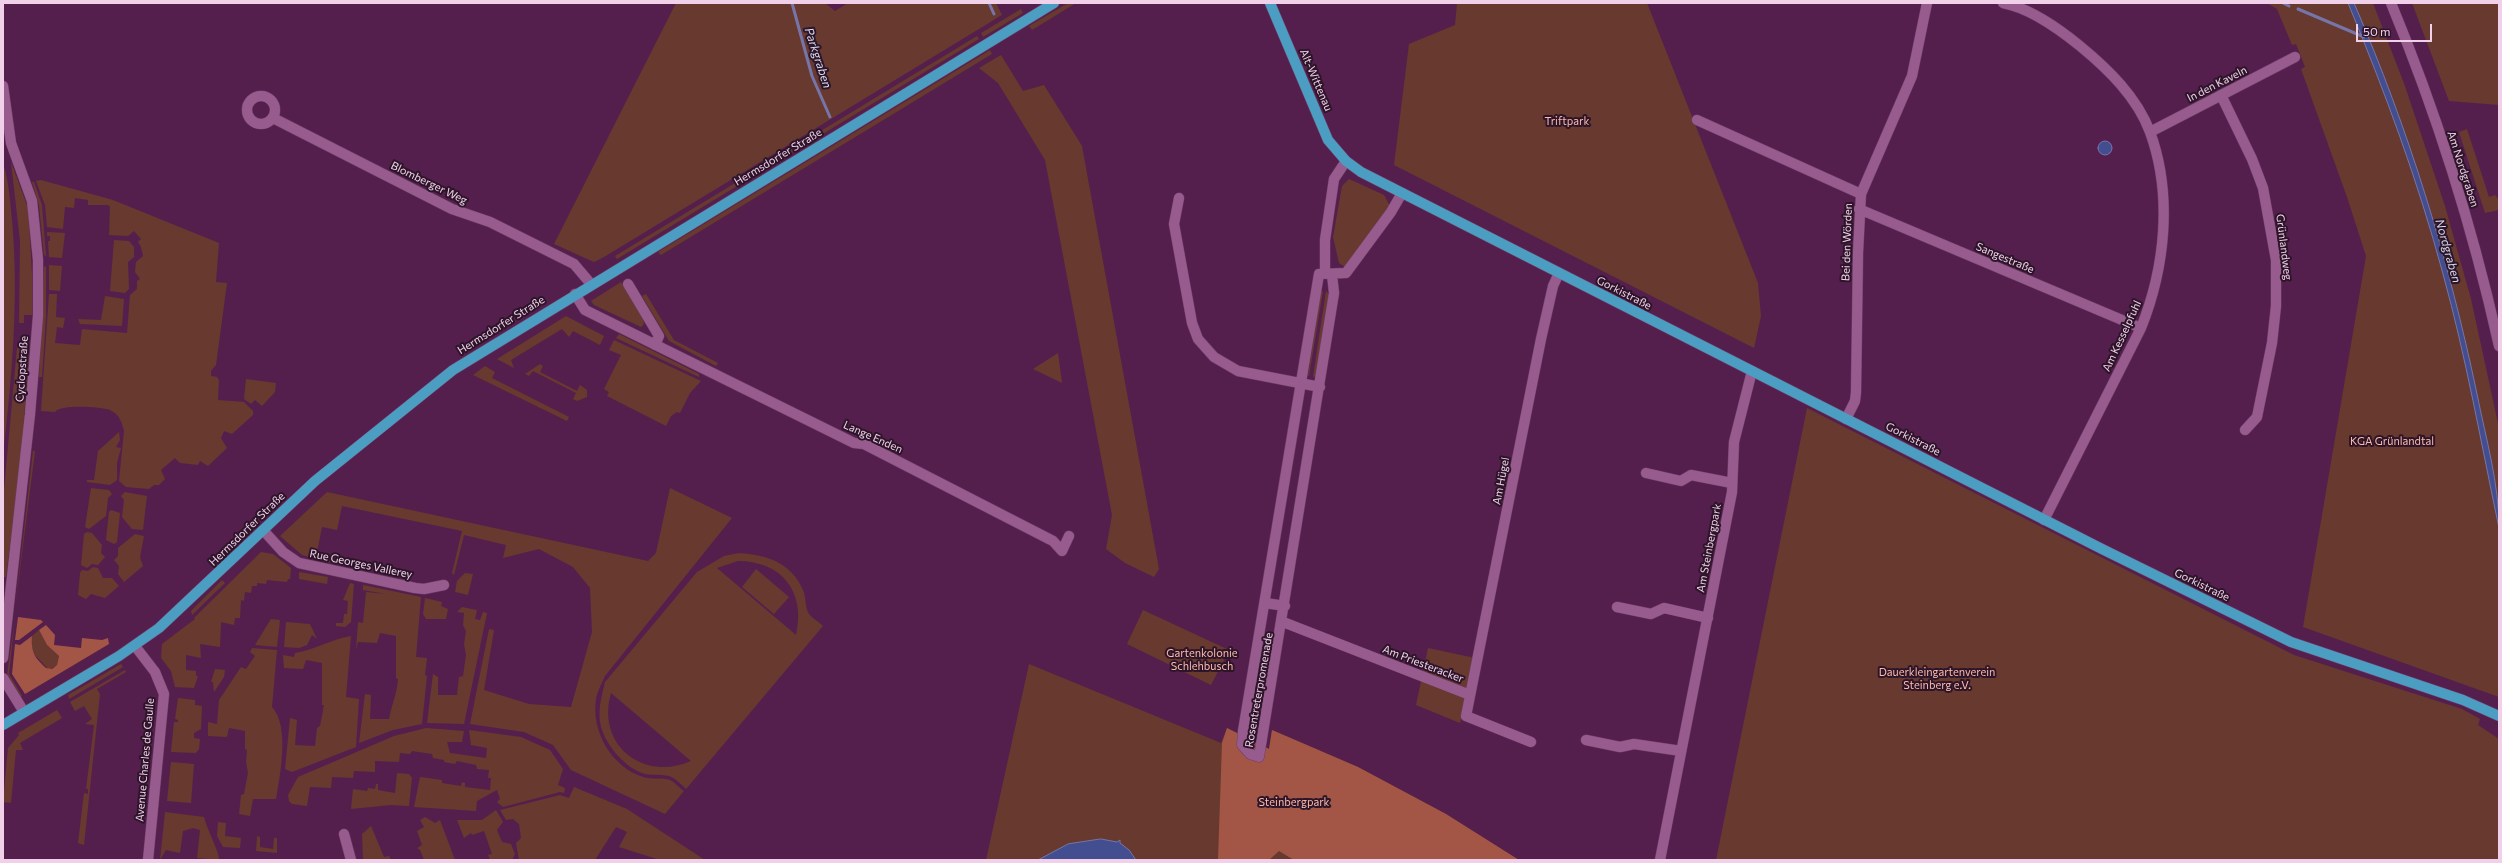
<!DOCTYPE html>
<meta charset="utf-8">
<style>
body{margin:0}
#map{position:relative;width:2502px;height:863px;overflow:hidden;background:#551f4d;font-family:Commissioner,sans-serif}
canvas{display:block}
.frame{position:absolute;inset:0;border:4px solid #f1d0ea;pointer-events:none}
.scale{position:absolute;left:2356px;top:24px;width:76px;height:18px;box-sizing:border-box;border:2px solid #f1d0ea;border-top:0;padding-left:5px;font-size:12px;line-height:14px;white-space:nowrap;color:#f1d0ea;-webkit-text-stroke:3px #2d1529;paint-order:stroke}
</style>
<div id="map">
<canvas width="2502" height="863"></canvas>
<div class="frame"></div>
<div class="scale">50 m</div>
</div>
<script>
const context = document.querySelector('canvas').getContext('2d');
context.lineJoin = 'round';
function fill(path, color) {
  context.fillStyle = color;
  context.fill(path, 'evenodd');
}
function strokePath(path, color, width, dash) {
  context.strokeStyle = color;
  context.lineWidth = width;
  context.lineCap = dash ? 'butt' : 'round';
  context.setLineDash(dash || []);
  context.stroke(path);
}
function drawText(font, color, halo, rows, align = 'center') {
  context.font = font + ' Commissioner,sans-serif';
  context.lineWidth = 4;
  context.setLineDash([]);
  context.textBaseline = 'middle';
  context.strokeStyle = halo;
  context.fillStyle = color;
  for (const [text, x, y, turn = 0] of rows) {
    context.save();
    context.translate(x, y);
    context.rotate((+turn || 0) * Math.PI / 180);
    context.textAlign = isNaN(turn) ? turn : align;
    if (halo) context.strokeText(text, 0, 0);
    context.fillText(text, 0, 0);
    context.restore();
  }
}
fill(new Path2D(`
 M 676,3 L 825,3 L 835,11 L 848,3 L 996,3 L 1002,15 L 604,257 L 594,262 L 554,244 Z
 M 1068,3 L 1076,3 L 1032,30 L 1029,26 Z
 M 1457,3 L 1647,3 L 1758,283 L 1761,316 L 1754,348 L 1394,165 L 1409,44 L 1455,25 Z
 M 2267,3 L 2373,3 L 2405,86 L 2445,206 L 2471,299 L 2499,428 L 2499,697 L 2303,627 L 2366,256 L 2347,197 L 2301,69 L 2305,67 L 2296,44 L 2292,45 L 2277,9 Z
 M 2412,3 L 2499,3 L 2499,105 L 2449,101 Z
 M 1021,9 L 1023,13 L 983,37 L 981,33 Z
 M 977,36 L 979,39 L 617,259 L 615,256 Z
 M 990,50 L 992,54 L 661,255 L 658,252 Z
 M 1001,55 L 1023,91 L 1044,85 L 1082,146 L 1159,569 L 1154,577 L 1125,563 L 1106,549 L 1112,515 L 1045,160 L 998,83 L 979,68 Z
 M 2467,129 L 2489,197 L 2495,195 L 2499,200 L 2499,210 L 2485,213 L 2459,132 Z
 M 11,162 L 28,208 L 32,274 L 32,315 L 24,315 L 24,323 L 19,323 L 20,241 Z
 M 3,163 C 9,182 10,200 12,220 C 19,298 12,378 3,455 Z
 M 1349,179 L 1384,195 L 1390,206 L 1345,267 L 1339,263 L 1333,237 L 1342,186 Z
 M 41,180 L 113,200 L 219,243 L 216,282 L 227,283 L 216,365 L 211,371 L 211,376 L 217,377 L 219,380 L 218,400 L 244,402 L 253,411 L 253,415 L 232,434 L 224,431 L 221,438 L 227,448 L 208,466 L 200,461 L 198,465 L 180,463 L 175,458 L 161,470 L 165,479 L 159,485 L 154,485 L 149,489 L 126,487 L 119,481 L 124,431 C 122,422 119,414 110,410 C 101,407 61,404 55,412 L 41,411 L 49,294 L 57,294 L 56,317 L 65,318 L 63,328 L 57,327 L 55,343 L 80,345 L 82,329 L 127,333 L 130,295 L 137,289 L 137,281 L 140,279 L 135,272 L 136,262 L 143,256 L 141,247 L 138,242 L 141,239 L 134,231 L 128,236 L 109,235 L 110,207 L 108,205 L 88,205 L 88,200 L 75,198 L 74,208 L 65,207 L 63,229 L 47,227 L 45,205 L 36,181 Z
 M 32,182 L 34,182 L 42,205 L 46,256 L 44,255 L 39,205 Z
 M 47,232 L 65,233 L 62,258 L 49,257 L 48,241 L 50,241 L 50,236 L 47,236 Z
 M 114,240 L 129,241 L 134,247 L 134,257 L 128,262 L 129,289 L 125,293 L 110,291 Z
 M 49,265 L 62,266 L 60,291 L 49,290 Z
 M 46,266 L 46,316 L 42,377 L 39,377 L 44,267 Z
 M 621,282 L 643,319 L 644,324 L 641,327 L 594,305 L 591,301 Z
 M 1323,291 L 1309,376 L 1308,376 L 1320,292 Z
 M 1326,291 L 1329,294 L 1316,376 L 1313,377 Z
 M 646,294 L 674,340 L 718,363 L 716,366 L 669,341 L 642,296 Z
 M 105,296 L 124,299 L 122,326 L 80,324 L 78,319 L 101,320 Z
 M 566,316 L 604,336 L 600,345 L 573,331 L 569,337 L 562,329 L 511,360 L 514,368 L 497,359 Z
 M 619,334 L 699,374 L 699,377 L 616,338 Z
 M 614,340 L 701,381 L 690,393 L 680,413 L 677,412 L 671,416 L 666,426 L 607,396 L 609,392 L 604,389 L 621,355 L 609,350 Z
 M 17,348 L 22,349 L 22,357 L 29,357 L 20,467 L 6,577 L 3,577 L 3,501 Z
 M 1058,353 L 1062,383 L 1033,369 Z
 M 540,364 L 543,366 L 540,372 L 577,391 L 580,385 L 587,390 L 587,397 L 577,401 L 573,399 L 576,393 L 533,371 L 529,376 L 525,374 Z
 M 485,366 L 495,372 L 492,378 L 569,417 L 567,421 L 473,375 Z
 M 246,379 L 276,383 L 275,392 L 262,406 L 255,400 L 251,404 L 244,399 Z
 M 1807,408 L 2294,655 L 2462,709 L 2480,719 L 2478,725 L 2499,739 L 2499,860 L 1716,860 Z
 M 119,432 L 120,440 L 116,447 L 121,448 L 117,463 L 117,480 L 110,485 L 87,482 L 87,480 L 94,480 L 98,451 Z
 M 33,451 L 35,451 L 15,609 Z
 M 91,488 L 109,490 L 112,494 L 108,498 L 106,516 L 89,529 L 85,527 Z
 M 670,488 L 732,518 L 605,676 C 602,683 597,692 596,699 C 591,732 612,767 643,777 C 651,780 663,777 670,780 C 675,782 679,788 684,791 L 665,814 L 571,770 L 553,745 L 524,732 L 470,724 L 489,629 L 494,630 L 484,690 L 529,704 L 571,707 L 592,632 L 590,588 L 573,567 L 539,549 L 503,558 L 506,545 L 464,535 L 454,575 L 452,573 L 462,531 L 342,506 L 337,530 L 322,527 L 317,552 L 335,556 L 333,563 L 302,555 L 280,536 L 327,492 L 648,561 L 656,553 Z
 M 125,492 L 147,496 L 143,530 L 132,529 L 122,517 L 124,500 L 121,496 Z
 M 111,510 L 120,513 L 117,542 L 114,544 L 106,540 L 109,512 Z
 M 87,532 L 92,533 L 102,545 L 101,553 L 105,557 L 98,565 L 92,564 L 87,568 L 81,565 L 84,534 Z
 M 135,534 L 144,536 L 140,557 L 143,566 L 124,582 L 118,574 L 119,566 L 114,560 L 118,556 L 118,548 Z
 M 261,552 L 273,554 L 291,568 L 290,579 L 288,579 L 287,582 L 267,580 L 266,584 L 257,583 L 257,586 L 252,586 L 251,593 L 245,592 L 244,601 L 241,600 L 240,618 L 235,618 L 234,625 L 221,622 L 220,647 L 200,644 L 201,658 L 186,655 L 186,670 L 196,671 L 196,676 L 198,676 L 194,688 L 175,687 L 171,671 L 161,658 L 162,644 L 195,619 L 194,618 Z
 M 739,553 C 766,555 791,562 803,590 C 806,597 805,608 809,614 C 812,618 819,622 823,626 L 686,789 C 682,785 674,777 669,776 C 660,774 651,776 642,773 C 623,766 603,742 600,722 C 598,708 602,695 605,682 L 697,572 L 724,556 ZM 738,561 C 782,561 806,592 796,635 L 717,568 ZM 611,693 L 691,761 C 643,782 596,745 611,693 Z
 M 93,567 L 98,568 L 103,578 L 112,578 L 119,586 L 105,598 L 91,594 L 86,599 L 78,595 L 80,573 L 82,570 L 88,571 Z
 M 756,569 L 789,597 L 774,614 L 742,587 Z
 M 299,572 L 328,577 L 327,584 L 299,579 Z
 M 465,573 L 473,574 L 468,595 L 455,592 L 457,581 Z
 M 222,580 L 225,583 L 192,615 L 191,611 Z
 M 350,583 L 354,584 L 351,622 L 345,627 L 336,626 L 336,623 L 343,623 L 344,614 L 347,614 L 348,601 L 343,600 Z
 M 363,585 L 421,597 L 416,657 L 427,658 L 425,675 L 427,676 L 422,724 L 393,730 L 359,743 L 365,694 L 371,695 L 370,719 L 389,719 C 392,703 397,695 398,679 L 396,678 L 396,636 L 380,633 L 377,643 L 358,642 L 356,650 L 358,622 L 363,623 L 366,592 L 386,594 L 363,590 Z
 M 425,598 L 442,602 L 441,606 L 448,609 L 446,619 L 426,619 L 423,614 Z
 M 462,607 L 477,610 L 475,619 L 480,620 L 483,612 L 487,613 L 464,724 L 427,723 L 433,674 L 438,677 L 438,695 L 457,695 L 459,677 L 463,676 L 466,655 L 464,644 L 466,631 L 463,625 L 464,613 L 457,612 Z
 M 1143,610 L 1229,650 L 1211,685 L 1127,644 Z
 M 15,618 L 9,674 L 22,696 L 20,697 L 7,675 Z
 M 271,619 L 280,620 L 277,647 L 255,645 Z
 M 286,622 L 310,624 L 317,639 L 312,635 L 307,645 L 299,648 L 284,647 Z
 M 39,630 L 47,645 L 59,656 L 57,665 L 49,670 L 32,652 L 32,636 Z
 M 351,636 L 346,697 L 359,699 L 356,747 L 292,772 L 285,769 L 290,718 L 297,720 L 295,745 L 315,746 L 317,728 L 320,726 L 324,705 L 322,705 L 322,663 L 306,660 L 303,669 L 284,668 L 283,655 L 294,657 L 295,653 C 315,650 331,639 351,636 Z
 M 252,648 L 277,650 L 272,707 C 290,726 280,776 276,799 L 253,799 L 250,816 L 239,814 L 241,795 L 244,794 L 248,773 L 246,762 L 247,750 L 245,749 L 245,731 L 229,728 L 227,737 L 208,736 L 208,722 L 217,724 L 219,700 L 241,667 L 246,669 L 255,656 L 250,652 Z
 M 1428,648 L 1475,658 L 1460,723 L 1416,705 Z
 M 121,664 L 123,667 L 69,699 L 68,695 Z
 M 1029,664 L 1221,743 L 1227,728 L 1269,749 L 1272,730 L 1358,767 L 1446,814 L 1519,860 L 986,860 Z
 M 215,669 L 225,670 L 224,677 L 214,692 L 213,682 L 211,682 Z
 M 125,670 L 126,672 L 97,689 L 100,694 L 84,845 L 78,843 L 84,793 L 88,794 L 88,789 L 86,789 L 94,725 L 85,724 L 92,719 L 84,706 L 75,711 L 70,702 Z
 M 178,698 L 195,700 L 195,705 L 202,706 L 201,729 L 194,733 L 194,738 L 200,739 L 199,749 L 196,753 L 171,752 L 174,722 L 178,722 L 178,720 L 175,719 Z
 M 57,710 L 62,718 L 20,743 L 23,750 L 16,750 L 11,803 L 3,802 L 8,748 L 19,735 L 18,733 Z
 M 426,728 L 464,731 L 462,742 L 447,742 L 450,753 L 486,758 L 487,748 L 471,745 L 469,730 L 521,737 L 550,750 L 563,769 L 558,785 L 565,788 L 564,793 L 560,792 L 503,807 L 497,802 L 500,799 L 497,790 L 477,801 L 476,811 L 414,807 L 420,777 L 442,780 L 442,783 L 461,786 L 462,782 L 465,783 L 465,787 L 490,790 L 491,778 L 488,778 L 489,770 L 477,769 L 476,765 L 457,761 L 455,764 L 444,762 L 444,760 L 433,758 L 432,754 L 412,751 L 410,754 L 400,753 L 399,762 L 375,761 L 375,772 L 354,771 L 353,778 L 332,777 L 331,788 L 310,787 L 307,806 L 292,804 L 289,801 L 288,795 L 298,777 L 394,736 Z
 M 171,762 L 194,764 L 191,803 L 167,801 Z
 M 397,773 L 409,774 L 412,778 L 409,806 L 391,805 L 351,809 L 353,789 L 367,791 L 368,788 L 375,789 L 376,784 L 378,784 L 378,790 L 395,793 Z
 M 574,787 L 627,809 L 705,860 L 660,860 L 619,847 L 627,832 L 616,827 L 595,860 L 519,860 L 516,843 L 521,838 L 519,824 L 513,819 L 506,820 L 500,810 L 560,795 L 569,798 Z
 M 496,810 L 503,822 L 497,830 L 502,842 L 511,844 L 515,854 L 512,860 L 490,860 L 488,855 L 492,854 L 484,831 L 472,835 L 471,833 L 464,838 L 457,820 L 482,820 Z
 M 165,812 L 204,817 C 206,827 220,853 219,860 L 197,858 L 200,830 L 193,828 L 183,831 L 180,853 L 166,850 L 160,860 Z
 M 425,817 L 435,823 L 440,820 L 455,860 L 424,860 L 420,850 L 417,848 L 422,845 L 417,831 L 424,827 L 420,820 Z
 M 218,822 L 226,823 L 225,836 L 241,838 L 240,848 L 223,847 L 217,836 Z
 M 371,826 L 384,857 L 389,856 L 391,860 L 363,860 L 362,834 Z
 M 257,836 L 260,837 L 260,847 L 273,849 L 274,838 L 277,838 L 277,853 L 256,851 Z`), '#68392f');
fill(new Path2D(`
 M 18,617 L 41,620 L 43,622 L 19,640 L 15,640 Z
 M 46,625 L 55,635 L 54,645 L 81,648 L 82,638 L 102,640 L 108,638 L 109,644 L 25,694 L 12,674 L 15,644 L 20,645 L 32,636 C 31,652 34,657 46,668 L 52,669 L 57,665 L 59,656 L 47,645 L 39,630 Z
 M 1227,728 L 1269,749 L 1272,730 L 1358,767 L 1446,814 L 1519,860 L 1294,860 L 1279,851 L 1269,860 L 1218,860 L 1222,743 Z`), '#a35645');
const water = new Path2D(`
 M 2348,3 L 2354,3 C 2409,130 2449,260 2477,394 C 2486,439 2499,483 2499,528 C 2481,443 2466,357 2443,274 C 2418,181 2385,92 2348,3 Z
 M2098 148a7 7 0 1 1 14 0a7 7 0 1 1-14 0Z
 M 1101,839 L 1117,842 L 1120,840 L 1120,843 L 1129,850 L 1136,860 L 1038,860 L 1068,844 Z`);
fill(water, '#424e8f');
strokePath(water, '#7675aa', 1);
strokePath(new Path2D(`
 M 792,3 L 812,76 L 830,117
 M 989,3 L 994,14
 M 2283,3 L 2289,6
 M 2298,9 L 2364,37`), '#7675aa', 3);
const minor = new Path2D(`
 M 2003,3 C 2030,8 2058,28 2080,46 C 2108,69 2137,97 2150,132 C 2173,195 2165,268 2141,328 L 2044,520
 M 2391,3 C 2437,114 2473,229 2499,346
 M 3,86 L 11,143 L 32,201 L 38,260 L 38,316 L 30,414 L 3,658
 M 2221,95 L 2252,159 L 2263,188 L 2276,260 L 2276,306 L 2272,343 L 2257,417 L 2245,430
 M247 110a14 14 0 1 1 28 0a14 14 0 1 1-28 0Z
 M 273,118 L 452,209 L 490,222 L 574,264 L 591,284
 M 1697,120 L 1861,194
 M 2150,132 L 2295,57
 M 1179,198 L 1174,224 L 1192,323 L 1198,339 L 1214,357 L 1238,371 L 1320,387
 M 1859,209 L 2141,328
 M 1325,273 L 1325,240 L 1334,179 L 1346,161
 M 1332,275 L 1334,293 L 1259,757 L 1250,754 L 1242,745 L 1243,731 L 1319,274 L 1346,273 L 1391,212 L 1402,193
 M 628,284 L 659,336 L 655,345
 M 575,294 L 585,310 L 854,443 L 864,444 L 1053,541 L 1062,551 L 1069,536
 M 1846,419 L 1855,401 L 1856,392 L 1858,253 L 1861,194 L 1912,76 L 1927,3
 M 1646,473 L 1681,481 L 1691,475 L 1732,483
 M 263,530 L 283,552 L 299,563 L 415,588 L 424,589 L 444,585
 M 1265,603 L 1285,606
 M 1617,607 L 1651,614 L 1664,608 L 1708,618
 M 1283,622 L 1470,695
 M 135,646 L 155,672 L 164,694 L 148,860
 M 3,678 L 24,712
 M 1586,740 L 1620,747 L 1634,744 L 1681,751
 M 1531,742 L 1466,716 L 1541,339 L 1553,286 L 1559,273
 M 344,834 L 351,860
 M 1660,860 L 1732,492 L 1734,442 L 1752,371`);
const major = new Path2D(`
 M 1270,3 L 1328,140 L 1346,161 L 1361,172 L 2102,549 L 2291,642 L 2463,700 L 2499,716
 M 3,725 L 119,656 L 159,628 L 315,481 L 453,370 L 1054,3`);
strokePath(minor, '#704069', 11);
strokePath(major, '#704069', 11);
strokePath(minor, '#975c8d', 10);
strokePath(major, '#4c9dc2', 10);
drawText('11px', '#f1d0ea', '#2d1529', [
 ["Alt-Wittenau",1316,80,67],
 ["In den Kaveln",2217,84,-27],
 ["Hermsdorfer Straße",778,157,-31],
 ["Am Nordgraben",2463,169,72],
 ["Blomberger Weg",429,183,26],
 ["Bei den Wörden",1847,242,-88],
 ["Grünlandweg",2284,247,83],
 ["Sangestraße",2005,258,23],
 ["Gorkistraße",1624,293,27],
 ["Hermsdorfer Straße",501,325,-32],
 ["Am Kesselpfuhl",2122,336,-65],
 ["Cyclopstraße",22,369,-86],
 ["Lange Enden",873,437,24],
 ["Gorkistraße",1913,439,27],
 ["Am Hügel",1501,481,-79],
 ["Hermsdorfer Straße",247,529,-44],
 ["Am Steinbergpark",1709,548,-79],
 ["Rue Georges Vallerey",361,564,12],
 ["Gorkistraße",2202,585,26],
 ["Am Priesteracker",1423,664,21],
 ["Rosentreterpromenade",1259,690,-80],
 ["Avenue Charles de Gaulle",145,760,-85]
]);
drawText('11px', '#febbab', '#2d1529', [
 ["Triftpark",1567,121],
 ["KGA Grünlandtal",2392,441],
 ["Gartenkolonie",1202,653],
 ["Schlehbusch",1202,666],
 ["Dauerkleingartenverein",1937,672],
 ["Steinberg e.V.",1937,685],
 ["Steinbergpark",1294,802]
]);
drawText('italic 12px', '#d6dbef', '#2d1529', [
 ["Parkgraben",818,58,72],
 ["Nordgraben",2448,251,74]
]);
</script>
